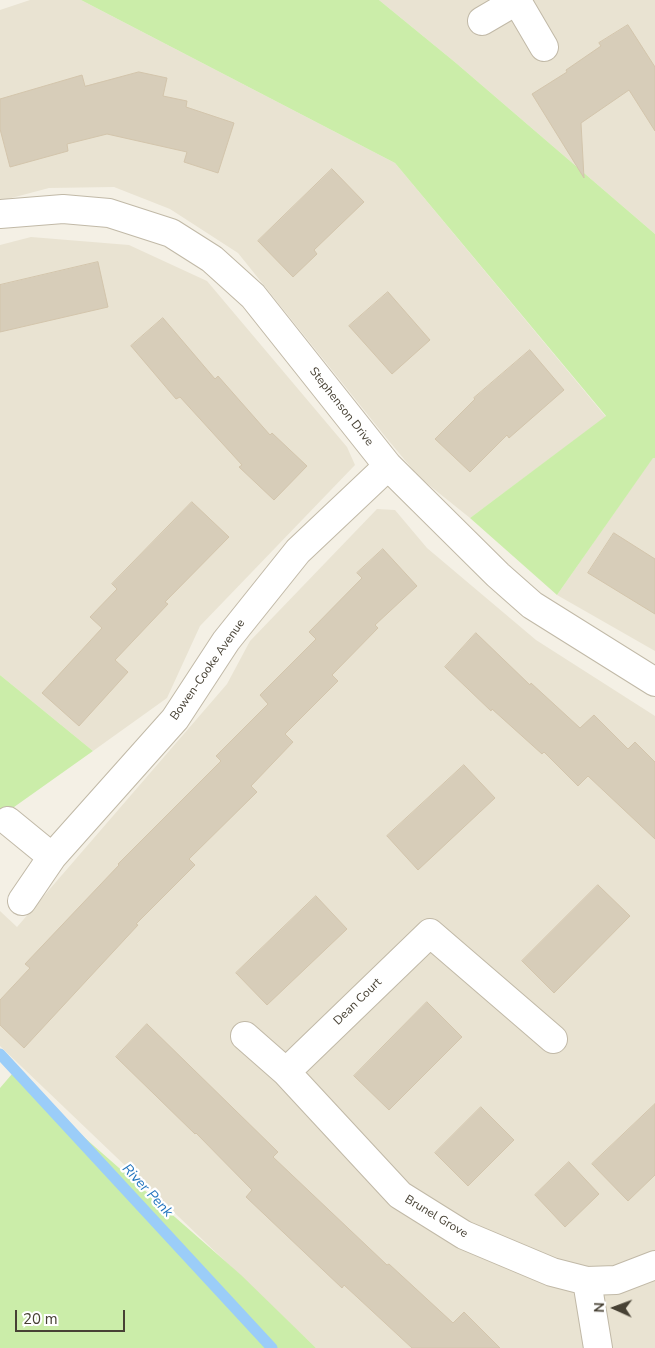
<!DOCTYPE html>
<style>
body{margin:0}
#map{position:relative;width:655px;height:1348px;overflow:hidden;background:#f4f0e5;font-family:"Nunito Sans",sans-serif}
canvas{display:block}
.north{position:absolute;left:590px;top:1283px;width:50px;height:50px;-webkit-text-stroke:4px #fff;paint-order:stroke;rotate:272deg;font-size:14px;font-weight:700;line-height:20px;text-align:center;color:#474134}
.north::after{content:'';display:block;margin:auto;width:18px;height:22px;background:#474134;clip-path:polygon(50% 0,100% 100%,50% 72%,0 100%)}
.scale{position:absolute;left:15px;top:1310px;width:110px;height:22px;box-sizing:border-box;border:2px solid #474134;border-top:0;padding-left:6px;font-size:15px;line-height:18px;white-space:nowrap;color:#474134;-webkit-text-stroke:4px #fff;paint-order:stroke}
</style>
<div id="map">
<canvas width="655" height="1348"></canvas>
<div class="north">N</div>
<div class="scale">20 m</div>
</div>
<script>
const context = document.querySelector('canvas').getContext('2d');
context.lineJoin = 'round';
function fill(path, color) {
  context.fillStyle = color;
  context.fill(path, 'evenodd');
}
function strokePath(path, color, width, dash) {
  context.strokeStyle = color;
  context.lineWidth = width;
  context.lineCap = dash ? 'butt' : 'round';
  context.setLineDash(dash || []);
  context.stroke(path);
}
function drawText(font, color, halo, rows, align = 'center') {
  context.font = font + ' "Nunito Sans",sans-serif';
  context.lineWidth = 4.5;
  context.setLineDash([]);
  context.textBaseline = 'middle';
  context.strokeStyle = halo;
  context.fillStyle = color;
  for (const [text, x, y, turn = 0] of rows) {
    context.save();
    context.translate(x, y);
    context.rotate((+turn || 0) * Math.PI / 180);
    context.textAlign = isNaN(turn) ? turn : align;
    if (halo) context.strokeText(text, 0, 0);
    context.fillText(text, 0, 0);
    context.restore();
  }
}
fill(new Path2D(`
 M 30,0 L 81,0 L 395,163 L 606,417 L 470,518 L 419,477 L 384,435 L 238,253 L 170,209 L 114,187 L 49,188 L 0,201 L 0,10 Z
 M 379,0 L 655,0 L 655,234 L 456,63 Z
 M 31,237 L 129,245 L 207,281 L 347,447 L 355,465 L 200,626 L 167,698 L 93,751 L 0,675 L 0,245 Z
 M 653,457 L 655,458 L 655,651 L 557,595 Z
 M 377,509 L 395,510 L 427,548 L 536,640 L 655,716 L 655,1348 L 316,1348 L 0,1046 L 0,911 L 17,927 L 227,684 L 250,641 Z`), '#e9e3d2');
fill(new Path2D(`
 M 81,0 L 379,0 L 456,63 L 655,234 L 655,458 L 653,458 L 557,595 L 470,518 L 606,416 L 395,163 Z
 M 0,675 L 93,751 L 0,817 Z
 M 12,1074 L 241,1275 L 316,1348 L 0,1348 L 0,1088 Z`), '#cbeda9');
strokePath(new Path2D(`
 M 0,1054 L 272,1348`), '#9bcdf8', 11);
const building = new Path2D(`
 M 628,25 L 655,67 L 655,131 L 629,90 L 581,123 L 584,178 L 532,94 L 567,72 L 566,70 L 601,46 L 599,43 Z
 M 139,72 L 167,78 L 163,96 L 187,101 L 186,107 L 234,123 L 218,173 L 184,162 L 187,152 L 107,134 L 67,144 L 68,151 L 10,167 L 0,129 L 0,99 L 82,75 L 85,86 Z
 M 332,169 L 364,202 L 314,250 L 317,254 L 293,277 L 258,241 Z
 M 98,262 L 108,307 L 0,332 L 0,285 Z
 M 388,292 L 430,340 L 392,374 L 349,326 Z
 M 163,318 L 215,379 L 218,376 L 270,435 L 272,433 L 307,466 L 274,500 L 239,467 L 242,465 L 180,397 L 176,399 L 131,346 Z
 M 530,350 L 564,390 L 509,438 L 507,435 L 470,472 L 435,439 L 475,399 L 474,398 Z
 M 192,502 L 229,537 L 165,602 L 168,604 L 115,660 L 128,672 L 79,726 L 42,693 L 102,628 L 90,617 L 117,589 L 112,584 Z
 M 614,533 L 655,559 L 655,614 L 588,573 Z
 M 383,549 L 417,586 L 375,625 L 378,628 L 332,675 L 338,681 L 285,734 L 293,742 L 251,786 L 257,792 L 189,859 L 195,865 L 136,924 L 138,925 L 24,1048 L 0,1025 L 0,1000 L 30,968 L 25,964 L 119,865 L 118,864 L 221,761 L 216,756 L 268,704 L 260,695 L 316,639 L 309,632 L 362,578 L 357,573 Z
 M 476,633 L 530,685 L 531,683 L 580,728 L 594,715 L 628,749 L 635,742 L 655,762 L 655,839 L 588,776 L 578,786 L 544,752 L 542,754 L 492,709 L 491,711 L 445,667 Z
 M 464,765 L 495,798 L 418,870 L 387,836 Z
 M 598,885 L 630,916 L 554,993 L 522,961 Z
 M 316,896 L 347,929 L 267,1005 L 236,973 Z
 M 427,1002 L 462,1037 L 389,1110 L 354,1076 Z
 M 147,1024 L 278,1152 L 273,1157 L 387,1265 L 389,1264 L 453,1323 L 464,1312 L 500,1348 L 412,1348 L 344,1285 L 342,1288 L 246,1197 L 252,1190 L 196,1133 L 195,1134 L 116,1057 Z
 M 655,1104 L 655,1175 L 628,1201 L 592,1164 Z
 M 481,1107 L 514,1140 L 468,1186 L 435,1153 Z
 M 569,1162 L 599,1194 L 565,1227 L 535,1195 Z`);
fill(building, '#d7cdb9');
strokePath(building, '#d3c5ac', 1);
const street = new Path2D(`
 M 517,1 L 544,47
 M 482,21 L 518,0
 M 0,214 L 63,209 L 109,213 L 171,233 L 212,259 L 253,296 L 388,466 L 498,575 L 532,605 L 655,682
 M 8,821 L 52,857
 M 22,901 L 52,857 L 175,719 L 226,641 L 298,551 L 388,466
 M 245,1036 L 286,1072 L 400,1195 L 464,1235 L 552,1272 L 587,1281 L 616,1280 L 655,1265
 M 286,1072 L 430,933 L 553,1039
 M 587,1281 L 598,1348`);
strokePath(street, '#c1b9a7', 30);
strokePath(street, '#fff', 28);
drawText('12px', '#474134', '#fff', [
 ["Stephenson Drive",341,407,52],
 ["Bowen-Cooke Avenue",208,670,-55],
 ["Dean Court",358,1002,-44],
 ["Brunel Grove",436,1217,31]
]);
drawText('italic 14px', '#2274be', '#fff', [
 ["River Penk",147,1191,47]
]);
</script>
